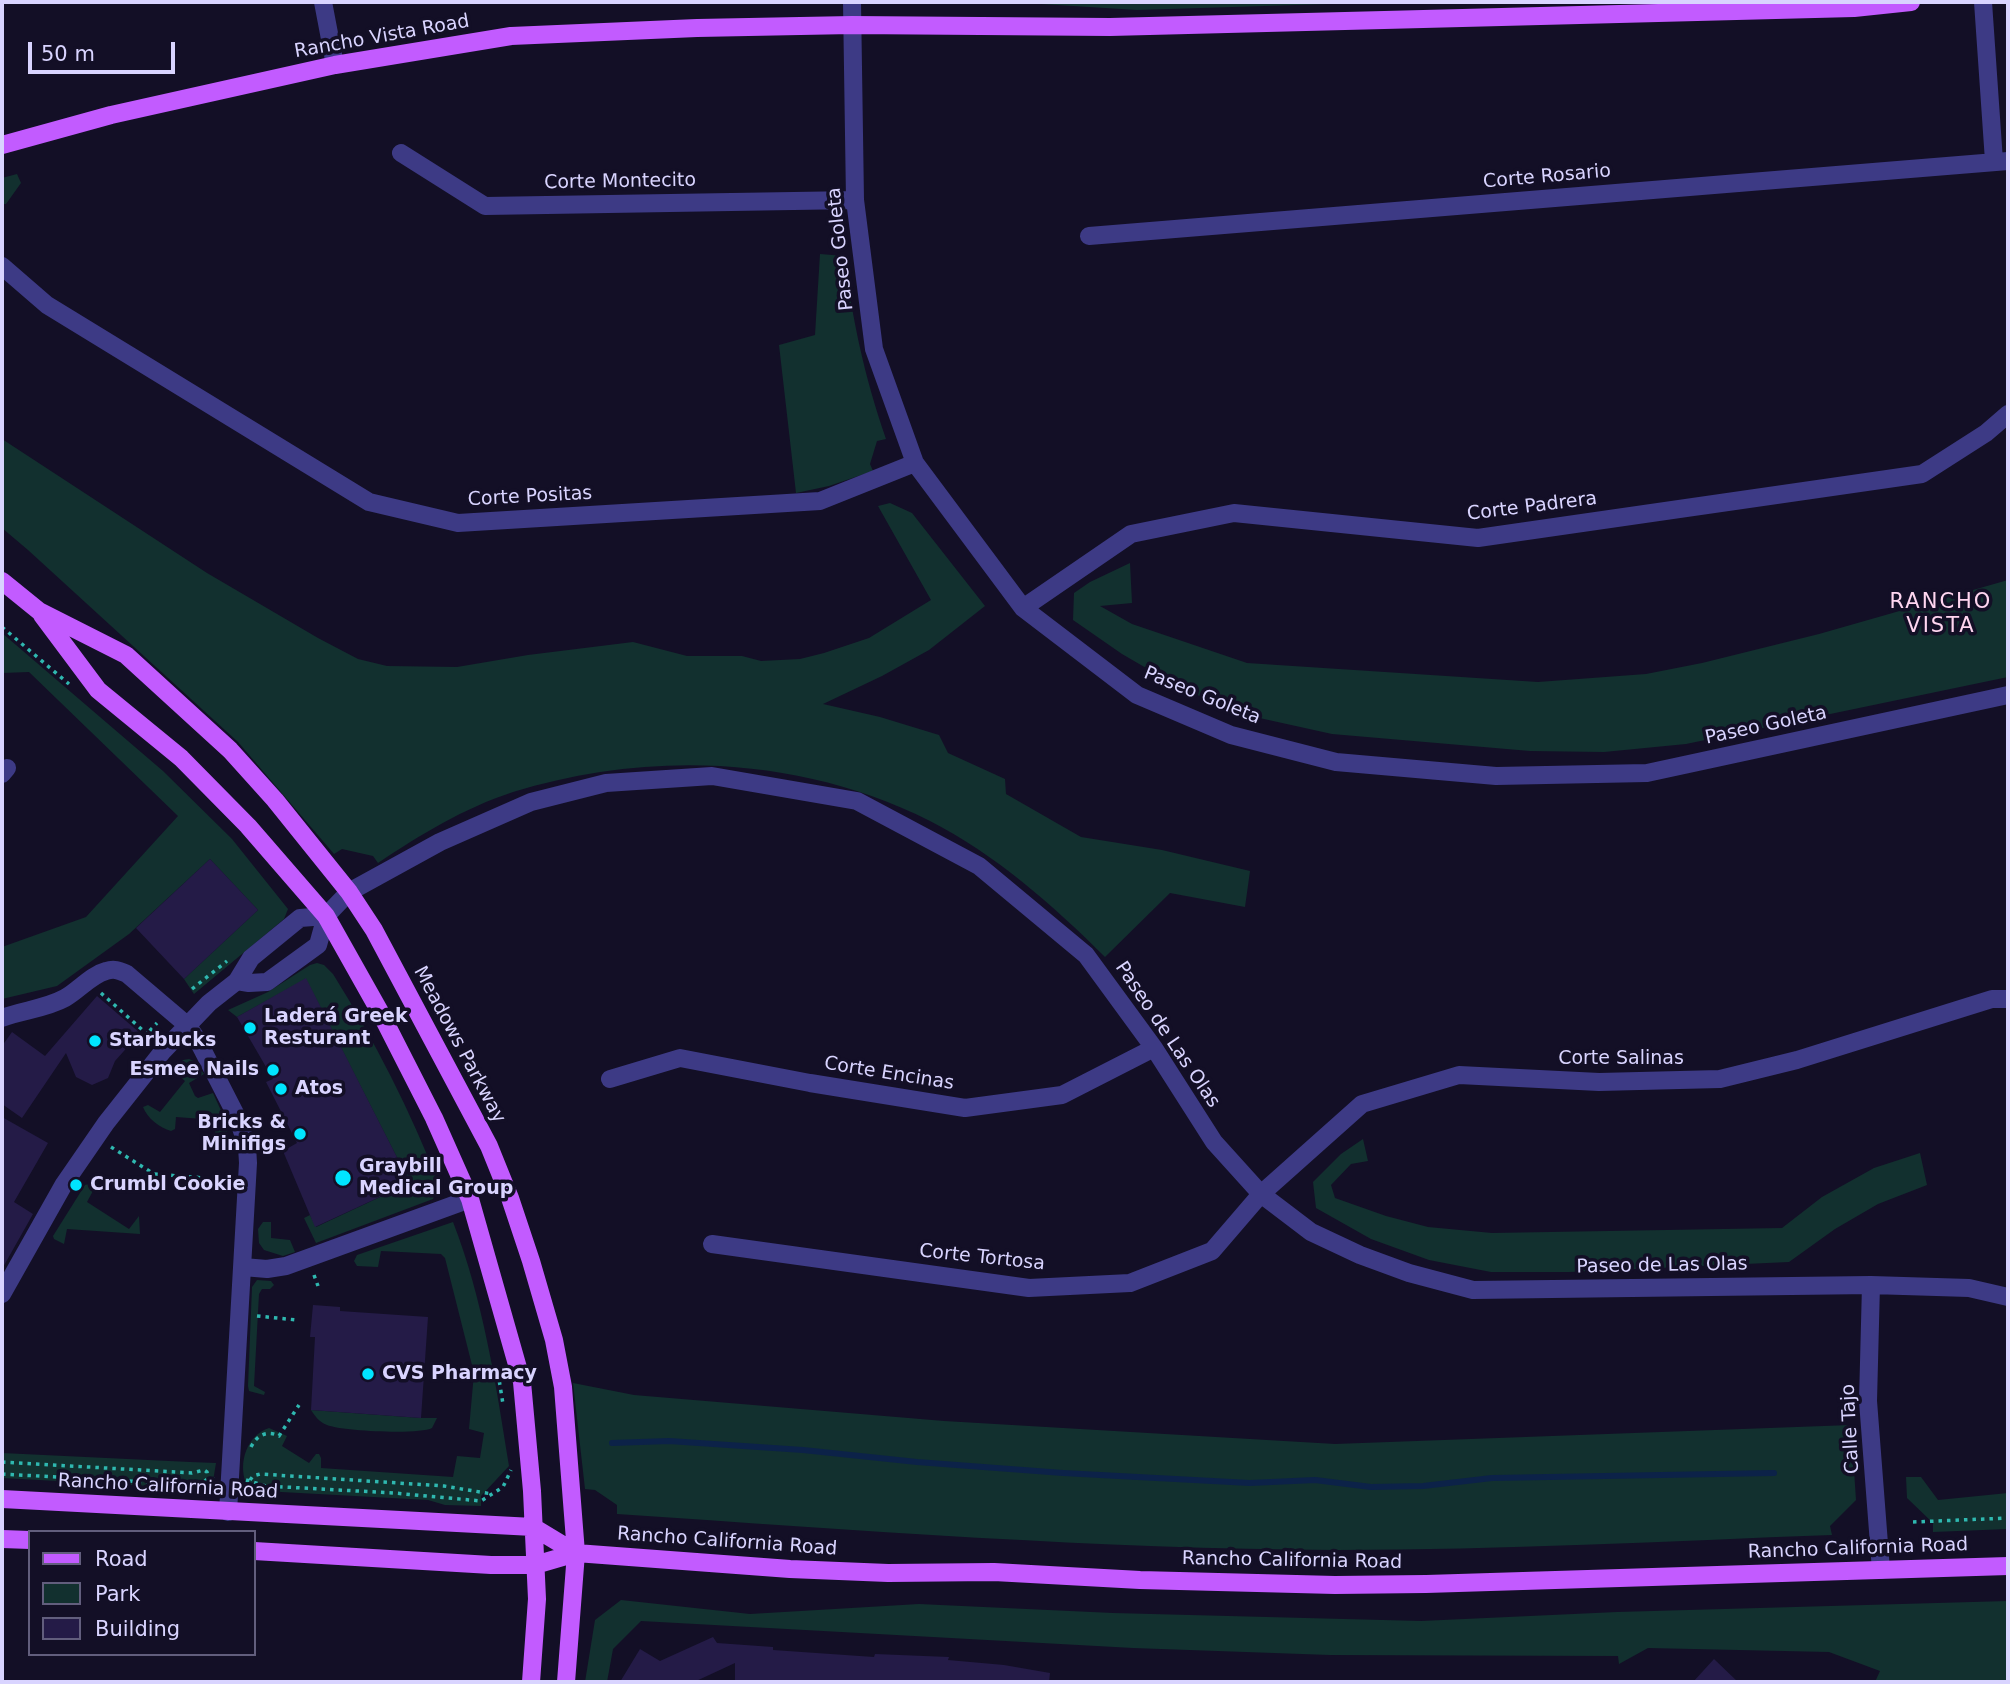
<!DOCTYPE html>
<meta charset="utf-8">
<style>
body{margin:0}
#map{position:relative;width:2010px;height:1684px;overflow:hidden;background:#130f26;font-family:"DejaVu Sans",sans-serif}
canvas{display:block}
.frame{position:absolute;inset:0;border:4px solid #d9d4ff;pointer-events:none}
.legend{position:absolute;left:28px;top:1530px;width:228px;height:126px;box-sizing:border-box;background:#130f26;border:2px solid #625e7d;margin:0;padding:9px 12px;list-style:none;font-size:21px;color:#d9d4ff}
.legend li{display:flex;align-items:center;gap:14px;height:35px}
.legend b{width:35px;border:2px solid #625e7d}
.scale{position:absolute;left:28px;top:42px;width:147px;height:32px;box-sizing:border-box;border:4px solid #d9d4ff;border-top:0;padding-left:9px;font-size:21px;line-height:24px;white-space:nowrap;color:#d9d4ff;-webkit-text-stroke:5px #130f26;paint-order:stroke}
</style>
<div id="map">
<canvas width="2010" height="1684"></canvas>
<div class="frame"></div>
<ul class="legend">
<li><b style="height:9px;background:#c25bff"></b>Road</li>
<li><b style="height:19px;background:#12302f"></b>Park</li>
<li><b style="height:19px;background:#241b47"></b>Building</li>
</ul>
<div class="scale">50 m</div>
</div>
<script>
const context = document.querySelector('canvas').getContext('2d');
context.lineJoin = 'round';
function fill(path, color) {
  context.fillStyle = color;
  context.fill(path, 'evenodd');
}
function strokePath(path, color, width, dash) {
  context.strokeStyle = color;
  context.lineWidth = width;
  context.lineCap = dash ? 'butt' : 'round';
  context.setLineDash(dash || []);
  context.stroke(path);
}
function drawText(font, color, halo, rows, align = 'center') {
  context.font = font + ' "DejaVu Sans",sans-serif';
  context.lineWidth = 7;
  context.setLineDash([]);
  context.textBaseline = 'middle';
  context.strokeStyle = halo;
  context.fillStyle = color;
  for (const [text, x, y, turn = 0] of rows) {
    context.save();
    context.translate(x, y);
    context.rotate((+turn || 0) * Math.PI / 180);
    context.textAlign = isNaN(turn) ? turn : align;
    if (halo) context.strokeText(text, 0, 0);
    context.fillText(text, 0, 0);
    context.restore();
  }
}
fill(new Path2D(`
 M 1035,2 L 1392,2 L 1137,10 L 1041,4 Z
 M 17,174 L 21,183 L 6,204 L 2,204 L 2,178 Z
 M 820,254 L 844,256 C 853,322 864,375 886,439 L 877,441 L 870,464 L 873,471 L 829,486 L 796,493 L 779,345 L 815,335 Z
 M 2,439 L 207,573 L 318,638 L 358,659 L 387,666 L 457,667 L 528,655 L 633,642 L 687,656 L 742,656 L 761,661 L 800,659 L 824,653 L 869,638 L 931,600 L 878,506 L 890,503 L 912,513 L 985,606 L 929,650 L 882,676 L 823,704 L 880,717 L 939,735 L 948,753 L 1005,779 L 1006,794 L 1081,837 L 1162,850 L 1250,871 L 1245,907 L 1170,893 L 1105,957 C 1054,906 995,854 930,821 C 801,756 650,750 513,792 C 464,808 420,835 378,863 L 373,856 L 342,849 L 334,854 L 238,742 L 28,550 L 2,528 Z
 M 1130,563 L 1132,603 L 1100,606 L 1132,624 L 1247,663 L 1538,682 L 1646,674 L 1702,663 L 1819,634 L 2008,580 L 2008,677 L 1686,744 L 1604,752 L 1530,751 L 1332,734 L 1255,717 L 1184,690 L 1122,654 L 1073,620 L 1074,593 L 1090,582 Z
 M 2,633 L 163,771 L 232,839 L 288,909 L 284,919 L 194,994 L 184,979 L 258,910 L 210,859 L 129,934 L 57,986 L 2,999 L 2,947 L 86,917 L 178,816 L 29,672 L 2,673 Z
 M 317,963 L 324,965 L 333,974 C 375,1041 410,1110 439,1184 L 433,1199 L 316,1243 L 304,1218 L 310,1215 L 316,1227 L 410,1183 L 306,979 L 237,1017 L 228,1010 L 268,992 L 310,965 Z
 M 189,1059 L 194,1061 L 204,1074 L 189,1083 L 195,1096 L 198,1098 L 213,1093 L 229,1128 L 225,1136 L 221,1137 L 215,1133 L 216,1120 L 176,1117 L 175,1129 L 171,1131 C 160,1128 147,1118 143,1107 L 148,1105 L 160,1112 L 185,1081 L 173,1071 L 183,1060 Z
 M 1363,1139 L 1368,1161 L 1351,1164 L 1331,1185 L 1335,1198 L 1386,1216 L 1428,1227 L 1492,1233 L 1782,1228 L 1822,1197 L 1874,1168 L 1920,1153 L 1927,1185 L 1878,1204 L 1835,1229 L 1789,1262 L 1569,1272 L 1491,1272 L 1429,1260 L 1371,1239 L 1316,1208 L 1313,1182 L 1341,1154 Z
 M 89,1184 L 94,1189 L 87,1202 L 129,1229 L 139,1216 L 140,1234 L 67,1229 L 64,1244 L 54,1239 L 53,1236 L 85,1185 Z
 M 263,1222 L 271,1222 L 271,1238 L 290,1240 L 295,1252 L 283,1256 L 264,1250 L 259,1243 L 258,1229 Z
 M 453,1222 C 483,1299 496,1384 509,1466 L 481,1496 L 481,1506 L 445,1505 L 428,1500 L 263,1491 L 246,1483 C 238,1463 247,1435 269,1428 L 287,1436 L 282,1446 L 309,1463 L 316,1454 L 319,1454 L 321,1458 L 321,1468 L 453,1477 L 457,1456 L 480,1458 L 484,1433 L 469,1429 L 474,1373 L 445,1258 L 441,1254 L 381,1251 L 378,1267 L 357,1266 L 354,1261 L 357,1255 Z
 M 257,1280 L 271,1281 L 274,1285 L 270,1289 L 262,1289 L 259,1294 L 254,1386 L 265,1392 L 264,1395 L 249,1391 L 248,1386 L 252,1287 Z
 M 573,1383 L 634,1395 L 944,1421 L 1335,1444 L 1851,1425 L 1856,1500 L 1830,1526 L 1832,1535 C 1667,1541 1502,1550 1337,1550 C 1097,1549 856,1530 617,1514 L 617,1505 L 595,1490 L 585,1489 Z
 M 311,1410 L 421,1418 L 437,1418 L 432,1428 C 419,1435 341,1431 327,1425 C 319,1422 315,1416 311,1410 Z
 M 2,1453 L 190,1462 L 216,1463 L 213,1481 L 204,1489 L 2,1478 Z
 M 1906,1477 L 1921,1477 L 1938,1500 L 2008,1493 L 2008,1529 L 1933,1532 L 1933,1523 L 1907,1498 Z
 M 621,1600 L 750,1614 L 919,1604 L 1113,1613 L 1421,1621 L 1617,1612 L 2008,1601 L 2008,1682 L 1875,1682 L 1880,1671 L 1829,1652 L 1648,1648 L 1619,1664 L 1618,1656 L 1330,1655 L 1133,1648 L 641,1621 L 613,1649 L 607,1682 L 585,1682 L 595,1620 Z`), '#12302f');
strokePath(new Path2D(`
 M 612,1443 L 669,1441 L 803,1450 L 917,1462 L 1063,1473 L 1250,1483 L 1315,1480 L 1371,1487 L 1423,1486 L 1492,1478 L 1774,1473`), '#0c2248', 6);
fill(new Path2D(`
 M 210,859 L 258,910 L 184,979 L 136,928 Z
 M 306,978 L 410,1183 L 315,1227 L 283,1151 L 297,1143 L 266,1082 L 273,1079 L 237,1017 Z
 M 97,996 L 140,1033 L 115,1061 L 108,1078 L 92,1085 L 76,1077 L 66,1053 L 22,1118 L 2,1104 L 2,1046 L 12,1032 L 45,1056 Z
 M 2,1117 L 48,1143 L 14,1202 L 33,1214 L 2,1269 Z
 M 313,1305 L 340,1307 L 340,1311 L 428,1317 L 421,1418 L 311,1410 L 315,1337 L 310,1337 Z
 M 713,1637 L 717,1643 L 773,1647 L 773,1650 L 874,1657 L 875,1654 L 949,1657 L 948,1660 L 1004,1665 L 1050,1673 L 1049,1682 L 750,1682 L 735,1681 L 735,1663 L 694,1682 L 620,1682 L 640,1649 L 660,1661 Z
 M 1714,1659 L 1738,1682 L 1693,1682 Z`), '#241b47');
strokePath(new Path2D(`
 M 2,627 L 69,684
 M 192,989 L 227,961
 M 101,993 L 147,1034
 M 144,1037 L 157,1023
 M 111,1147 L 154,1174 L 230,1180
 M 314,1275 L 318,1286
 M 257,1316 L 297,1320
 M 498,1373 L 503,1404
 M 251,1447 C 257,1435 267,1430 279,1436 L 299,1405
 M 2,1462 L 192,1473 L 204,1470 L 207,1472 L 208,1478
 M 2,1474 L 201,1485 L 208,1478 L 214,1479
 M 246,1480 L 266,1486 L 394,1493 L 481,1501 L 503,1487 L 511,1470
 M 250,1480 L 253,1476 L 260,1474 L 444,1486 L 492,1494
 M 1913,1522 L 2008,1518`), '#2fb8b0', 3.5, [3.5, 5]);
strokePath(new Path2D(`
 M 323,2 L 335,65
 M 852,2 L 855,200 L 874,349 L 915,463 L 1023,608 L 1137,695 L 1231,735 L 1336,762 L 1496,776 L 1647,773 L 2008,695
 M 1983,2 L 1994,161
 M 401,153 L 485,206 L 855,200
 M 1089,236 L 2008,161
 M 2,266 L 47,305 L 369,502 L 458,523 L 820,501 L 915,463
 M 1023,608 L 1131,534 L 1234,513 L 1478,538 L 1922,474 L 1986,433 L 2008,414
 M 2,774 L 7,768
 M 326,916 L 349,892 L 440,842 L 531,802 L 606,783 L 712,776 L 857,801 L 979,866 L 1086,955 L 1154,1048 L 1214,1142 L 1261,1194 L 1311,1232 L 1360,1255 L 1409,1273 L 1473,1290 L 1871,1285 L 1969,1288 L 2008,1297
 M 237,981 L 249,983 L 267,982 L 318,945 L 326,916
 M 2,1018 C 22,1010 45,1009 65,998 C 79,990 91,975 106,971 C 115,968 120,971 127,974 L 187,1025 L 197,1039 L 238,1119 L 247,1146 L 248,1163 L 228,1512
 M 610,1079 L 680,1058 L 810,1083 L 965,1108 L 1062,1095 L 1154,1048
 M 712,1244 L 1029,1288 L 1130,1283 L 1212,1251 L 1261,1194 L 1362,1104 L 1459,1075 L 1599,1082 L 1720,1079 L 1797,1060 L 1992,999 L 2008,999
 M 243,1267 L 267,1269 L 286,1266 L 470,1199
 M 1871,1285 L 1868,1401 L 1881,1570
 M 2,1294 L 64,1184 L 106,1123 L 163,1051 L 209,1003 L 237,981 L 251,958 L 300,918 L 326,916`), '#3d3a85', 18);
strokePath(new Path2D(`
 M 2,145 L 111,115 L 335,65 L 511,36 L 697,28 L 852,25 L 1110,27 L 1854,8 L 1911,2
 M 2,581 L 39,611 L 126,655 L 230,750 L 275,800 L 349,892 L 374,930 L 489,1146 L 510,1198 L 531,1261 L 554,1340 L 563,1387 L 576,1553 L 566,1682
 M 42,615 L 98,690 L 181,758 L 248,826 L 326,916 L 380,1012 L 434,1118 L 470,1199 L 522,1382 L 532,1491 L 537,1599 L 531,1682
 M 2,1499 L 533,1527 L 576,1553
 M 2,1539 L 30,1540
 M 254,1551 L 491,1565 L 535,1565 L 576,1553 L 790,1569 L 888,1573 L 994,1572 L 1140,1580 L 1335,1585 L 1426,1584 L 2008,1566`), '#c25bff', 18);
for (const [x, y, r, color] of [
 [250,1028,7,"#00e5ff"],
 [95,1041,7,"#00e5ff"],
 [273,1070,7,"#00e5ff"],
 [281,1089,7,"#00e5ff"],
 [300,1134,7,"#00e5ff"],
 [343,1178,9,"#00e5ff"],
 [76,1185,7,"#00e5ff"],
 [368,1374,7,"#00e5ff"]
]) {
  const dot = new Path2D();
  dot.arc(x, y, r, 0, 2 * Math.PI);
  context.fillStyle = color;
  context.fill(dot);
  strokePath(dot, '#130f26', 2.5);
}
drawText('19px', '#d9d4ff', '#130f26', [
 ["Rancho Vista Road",382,37,-10],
 ["Corte Rosario",1547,177,-5],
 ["Corte Montecito",620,182,-1],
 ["Paseo Goleta",841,249,-96],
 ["Corte Positas",530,497,-3],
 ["Corte Padrera",1532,507,-7],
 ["Paseo Goleta",1202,696,22],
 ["Paseo Goleta",1766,726,-12],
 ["Paseo de Las Olas",1167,1035,56],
 ["Meadows Parkway",459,1045,62],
 ["Corte Salinas",1621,1059],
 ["Corte Encinas",889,1074,9],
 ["Corte Tortosa",982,1258,6],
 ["Paseo de Las Olas",1662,1266,-1],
 ["Calle Tajo",1851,1429,-93],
 ["Rancho California Road",168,1487,3],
 ["Rancho California Road",727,1542,4],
 ["Rancho California Road",1858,1549,-2],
 ["Rancho California Road",1292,1561,1]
]);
drawText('bold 19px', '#d9d4ff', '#130f26', [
 ["Laderá Greek",264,1017],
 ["Resturant",264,1039],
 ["Starbucks",109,1041],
 ["Esmee Nails",259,1070,"right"],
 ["Atos",295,1089],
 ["Bricks &",286,1123,"right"],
 ["Minifigs",286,1145,"right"],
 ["Graybill",359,1167],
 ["Medical Group",359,1189],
 ["Crumbl Cookie",90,1185],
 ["CVS Pharmacy",382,1374]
], 'left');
context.letterSpacing = '2px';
drawText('21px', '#ffd6f0', '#130f26', [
 ["RANCHO",1941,603],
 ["VISTA",1941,627]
]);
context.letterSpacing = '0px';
</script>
